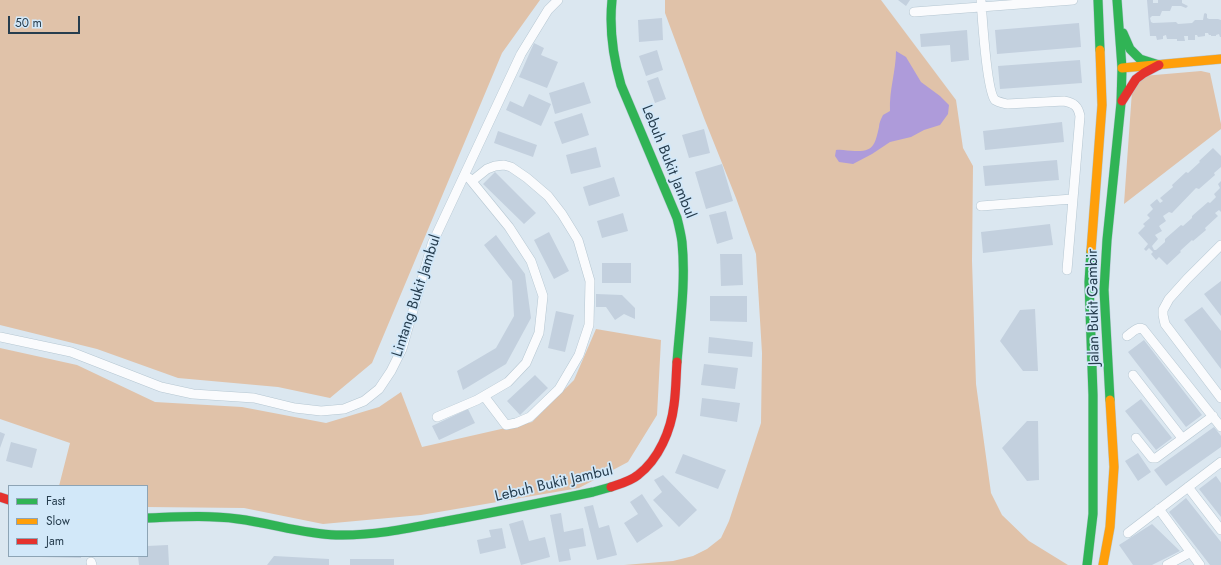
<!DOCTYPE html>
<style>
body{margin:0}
#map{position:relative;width:1221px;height:565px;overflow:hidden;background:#dbe7f0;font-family:Jost,sans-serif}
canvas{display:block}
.legend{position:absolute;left:8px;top:485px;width:140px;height:72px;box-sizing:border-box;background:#d2e8f9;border:1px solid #8da4b5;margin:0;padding:5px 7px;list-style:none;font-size:12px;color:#263d4e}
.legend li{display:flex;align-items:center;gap:8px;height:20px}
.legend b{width:20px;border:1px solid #8da4b5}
.scale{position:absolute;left:8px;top:16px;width:72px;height:18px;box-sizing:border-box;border:2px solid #263d4e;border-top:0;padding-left:5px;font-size:12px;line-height:14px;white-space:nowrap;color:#263d4e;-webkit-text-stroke:3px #d2e8f9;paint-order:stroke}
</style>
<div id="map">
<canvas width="1221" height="565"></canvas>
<ul class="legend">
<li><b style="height:5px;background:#30b455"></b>Fast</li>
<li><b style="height:5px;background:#ff9f0a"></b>Slow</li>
<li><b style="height:5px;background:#e5322d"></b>Jam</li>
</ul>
<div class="scale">50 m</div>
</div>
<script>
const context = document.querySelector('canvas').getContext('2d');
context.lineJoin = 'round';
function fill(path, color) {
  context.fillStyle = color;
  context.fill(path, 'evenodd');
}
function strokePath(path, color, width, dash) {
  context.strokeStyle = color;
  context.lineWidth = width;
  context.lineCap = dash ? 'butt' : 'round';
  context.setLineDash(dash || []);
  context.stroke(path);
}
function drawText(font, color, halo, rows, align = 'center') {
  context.font = font + ' Jost,sans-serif';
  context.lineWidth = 3.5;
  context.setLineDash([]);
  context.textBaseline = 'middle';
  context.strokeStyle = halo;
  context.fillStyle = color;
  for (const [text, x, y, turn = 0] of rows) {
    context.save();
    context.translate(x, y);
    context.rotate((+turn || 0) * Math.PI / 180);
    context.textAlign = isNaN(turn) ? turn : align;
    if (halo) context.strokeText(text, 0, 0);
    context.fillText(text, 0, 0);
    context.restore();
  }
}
fill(new Path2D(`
 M 0,0 L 540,0 L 502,53 L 372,363 L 330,398 L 278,387 L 178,378 L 97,349 L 0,325 Z
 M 665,0 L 881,0 L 956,100 L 963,148 L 973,166 L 972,261 L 976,384 L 991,493 L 1002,515 L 1029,541 L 1068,565 L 624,565 L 673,561 L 693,556 L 707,549 L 721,538 L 729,521 L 761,423 L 762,353 L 756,254 L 736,198 L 704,118 L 665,13 Z
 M 1201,71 L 1210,73 L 1221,124 L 1221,129 L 1124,204 L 1132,91 L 1143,76 Z
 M 596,329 L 661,340 L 657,415 L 628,462 L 579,488 L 421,515 L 323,524 L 244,508 L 147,507 L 147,486 L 59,486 L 70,443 L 0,419 L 0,348 L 77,365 L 155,402 L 242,407 L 326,423 L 379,407 L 401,392 L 422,447 L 532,422 L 574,380 Z`), '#e0c2a9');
fill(new Path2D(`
 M 896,51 L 906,57 L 921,82 L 940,96 L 949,105 L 948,114 L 940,125 L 924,130 L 911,137 L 890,142 L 872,154 L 853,164 L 839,162 L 835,156 L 836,150 C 842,149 848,151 855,151 C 874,152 875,144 879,127 C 879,123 881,119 883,115 L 890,111 C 889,90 896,71 896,51 Z`), '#ae9bda');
fill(new Path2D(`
 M 898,0 L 910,0 L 906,6 Z
 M 1147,0 L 1153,0 L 1153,3 L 1158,3 L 1158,0 L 1182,0 L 1182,3 L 1188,6 L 1186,8 L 1181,6 L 1172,6 L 1170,11 L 1162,11 L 1160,16 L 1152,16 L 1150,18 L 1151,22 L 1153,23 L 1176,22 L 1178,24 L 1192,23 L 1195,20 L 1203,20 L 1204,14 L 1205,13 L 1207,14 L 1207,18 L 1209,19 L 1218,19 L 1221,20 L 1221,37 L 1220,37 L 1219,34 L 1216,35 L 1216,36 L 1211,36 L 1211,35 L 1209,35 L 1208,33 L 1205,33 L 1205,36 L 1198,37 L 1197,35 L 1195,35 L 1195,40 L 1188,40 L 1188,36 L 1184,36 L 1185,41 L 1177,41 L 1177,39 L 1167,39 L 1166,35 L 1163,36 L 1163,39 L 1157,40 L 1156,36 L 1150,36 Z
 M 662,18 L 663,40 L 639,42 L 638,20 Z
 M 1079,23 L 1081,47 L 997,54 L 995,30 Z
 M 967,30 L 969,60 L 951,62 L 950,45 L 921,47 L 920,34 Z
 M 534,43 L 544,48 L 541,55 L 558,62 L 547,88 L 519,77 Z
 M 657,50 L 663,70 L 646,76 L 639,56 Z
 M 1080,60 L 1082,83 L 1000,89 L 998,66 Z
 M 658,77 L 666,99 L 655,103 L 647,81 Z
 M 584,82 L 591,103 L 555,114 L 549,93 Z
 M 529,94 L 551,104 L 541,126 L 506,110 L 510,101 L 523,107 Z
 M 582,113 L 589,135 L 562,144 L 554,122 Z
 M 1062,122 L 1064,142 L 985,150 L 983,131 Z
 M 704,129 L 710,153 L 689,158 L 682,135 Z
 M 498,131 L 537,145 L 533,157 L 494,143 Z
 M 596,147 L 601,167 L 571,174 L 566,155 Z
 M 1213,148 L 1221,156 L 1221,167 L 1214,173 L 1215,175 L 1199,189 L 1196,188 L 1172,213 L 1169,212 L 1163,216 L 1166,221 L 1159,226 L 1162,231 L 1155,235 L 1158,239 L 1152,246 L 1154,250 L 1156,250 L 1165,242 L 1165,239 L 1181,225 L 1183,226 L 1192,218 L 1192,216 L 1208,202 L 1210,203 L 1216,197 L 1214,194 L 1220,188 L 1218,184 L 1221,181 L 1221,212 L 1219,210 L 1215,213 L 1218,216 L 1205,228 L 1206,230 L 1193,241 L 1192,240 L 1180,251 L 1181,252 L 1167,265 L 1159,257 L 1156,260 L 1151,254 L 1153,252 L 1149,248 L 1146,251 L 1144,249 L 1148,244 L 1138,233 L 1145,226 L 1143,224 L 1150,218 L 1147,215 L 1153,209 L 1150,205 L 1157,199 L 1160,203 L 1163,201 L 1160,198 L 1173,187 L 1172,185 L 1186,172 L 1188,173 L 1200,162 L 1199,161 Z
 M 1057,160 L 1059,180 L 985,186 L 983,166 Z
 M 722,164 L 733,201 L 706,209 L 695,172 Z
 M 495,172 L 536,213 L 524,224 L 483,184 Z
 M 614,177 L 620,196 L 589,206 L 583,187 Z
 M 726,211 L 733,239 L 717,244 L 709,215 Z
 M 623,213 L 628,231 L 602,238 L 597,221 Z
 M 1050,224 L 1053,245 L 983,253 L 981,232 Z
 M 549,232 L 569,271 L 554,279 L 534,240 Z
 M 496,235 L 525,274 L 531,318 L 506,364 L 463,390 L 457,371 L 496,348 L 514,316 L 512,281 L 484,245 Z
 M 720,254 L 742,254 L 743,285 L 721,286 Z
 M 602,263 L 631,263 L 631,283 L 602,283 Z
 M 1221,281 L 1221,316 L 1204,294 Z
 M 596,294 L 622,295 L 635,308 L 635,319 L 624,314 L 615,320 L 606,307 L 596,307 Z
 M 710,296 L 747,296 L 747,322 L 710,321 Z
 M 1202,307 L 1221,331 L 1221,369 L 1184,320 Z
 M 1035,309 L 1038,371 L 1023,371 L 1000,341 L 1020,310 Z
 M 556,311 L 574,315 L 565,352 L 548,348 Z
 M 709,337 L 753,342 L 752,357 L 708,353 Z
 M 1144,340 L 1202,415 L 1186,427 L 1128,352 Z
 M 704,364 L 738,368 L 735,389 L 701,385 Z
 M 535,375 L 548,388 L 520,415 L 507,401 Z
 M 702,398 L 740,403 L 737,422 L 700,416 Z
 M 1141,399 L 1172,438 L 1156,450 L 1125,411 Z
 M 468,409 L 475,423 L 439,440 L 432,426 Z
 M 1027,421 L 1038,421 L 1039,480 L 1027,481 L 1002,448 Z
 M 1214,427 L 1221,436 L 1221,447 L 1166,486 L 1154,470 Z
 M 0,432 L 5,434 L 0,448 Z
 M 11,442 L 37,449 L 32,468 L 6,461 Z
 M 1138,453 L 1151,472 L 1138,481 L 1125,461 Z
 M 683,454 L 726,470 L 718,489 L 675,473 Z
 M 663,475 L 697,510 L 679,527 L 653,500 L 662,492 L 654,480 Z
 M 1216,476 L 1221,483 L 1221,517 L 1199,489 Z
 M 642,494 L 663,526 L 637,543 L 624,523 L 638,514 L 630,502 Z
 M 1186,498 L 1221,542 L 1221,565 L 1210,565 L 1169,512 Z
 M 593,505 L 599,528 L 609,525 L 617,555 L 597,560 L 584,507 Z
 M 561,513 L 564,532 L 583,528 L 586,546 L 569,549 L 571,560 L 559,562 L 550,515 Z
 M 523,520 L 529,541 L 545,537 L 550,557 L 521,565 L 509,524 Z
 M 1152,524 L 1180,551 L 1152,565 L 1133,565 L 1119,545 Z
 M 502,528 L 506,548 L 480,554 L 477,540 L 491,537 L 489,530 Z
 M 168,545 L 169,565 L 139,565 L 138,556 L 147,556 L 147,546 Z
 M 41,556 L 81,556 L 81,558 L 41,557 Z
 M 274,556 L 329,559 L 329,565 L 267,565 Z
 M 350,559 L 394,559 L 394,565 L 350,565 Z`), '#c3d0de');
const street = new Path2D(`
 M 981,0 C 982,15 987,92 995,100 C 998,102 1003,103 1007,104 L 1064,101 C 1074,103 1078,106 1080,116 L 1067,270
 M 914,12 L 1073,0
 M 472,181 L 487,169 L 495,166 L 504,165 L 511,167 L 527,178 L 548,196 L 562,214 L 578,240 L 590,281 L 589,325 L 579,355 L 559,389 L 530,417 L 516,423 L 506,425 L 484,396
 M 981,206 L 1072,199
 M 1221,245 L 1187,279 L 1169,299 L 1163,310 L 1163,315 L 1165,324 L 1221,398
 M 1127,336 C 1132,333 1137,326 1143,329 L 1221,427
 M 0,337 L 71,352 L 161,387 L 193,394 L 254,398 L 295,408 L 321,411 L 344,409 L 364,401 L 379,389 L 391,371 L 402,349 L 432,244 L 521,54 L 548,10 L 558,0
 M 1133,375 L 1182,438
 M 437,417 L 477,400 L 508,382 L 526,363 L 539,333 L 543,296 L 531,261 L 509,227 L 469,178
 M 1136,438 L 1152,458 L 1156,458 L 1213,416
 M 1188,487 L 1221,530
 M 1159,509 L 1200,565
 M 1128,533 L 1221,462
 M 91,562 L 92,565
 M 1167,565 L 1191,552`);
const fast = new Path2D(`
 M 612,0 C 609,29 613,57 621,85 L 677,218 C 679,226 681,234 682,242 C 686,282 680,322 677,362
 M 1098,0 L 1100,50
 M 1123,33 L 1130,49 L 1140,59 L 1159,65
 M 1110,400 L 1104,290 L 1107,240 L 1121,103 L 1122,68 L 1117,0
 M 147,518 C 177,517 208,515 238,519 C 271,523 303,534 336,535 C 374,536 411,528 447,521 C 496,512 545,502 593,492 L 611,487
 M 1087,565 L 1093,514 L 1093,395 L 1089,282 L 1091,251`);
const slow = new Path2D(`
 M 1122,68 L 1221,59
 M 1091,251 L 1102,105 L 1100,50
 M 1103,565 L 1110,527 L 1114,467 L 1110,400`);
const jam = new Path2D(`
 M 1122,101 L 1136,79 L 1144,73 L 1159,65
 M 611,487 C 620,484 631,481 638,475 C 659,459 671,430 674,405 C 676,391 676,376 677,362
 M 0,497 L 9,500`);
strokePath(street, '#b5c6d1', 10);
strokePath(fast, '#b5c6d1', 10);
strokePath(slow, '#b5c6d1', 10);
strokePath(jam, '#b5c6d1', 10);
strokePath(street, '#fafbfd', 9);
strokePath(fast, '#30b455', 9);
strokePath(slow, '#ff9f0a', 9);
strokePath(jam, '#e5322d', 9);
drawText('15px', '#263d4e', '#d2e8f9', [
 ["Lebuh Bukit Jambul",668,162,68],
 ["Lintang Bukit Jambul",417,296,-72],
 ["Jalan Bukit Gambir",1094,307,-91],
 ["Lebuh Bukit Jambul",554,484,-13]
]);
</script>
